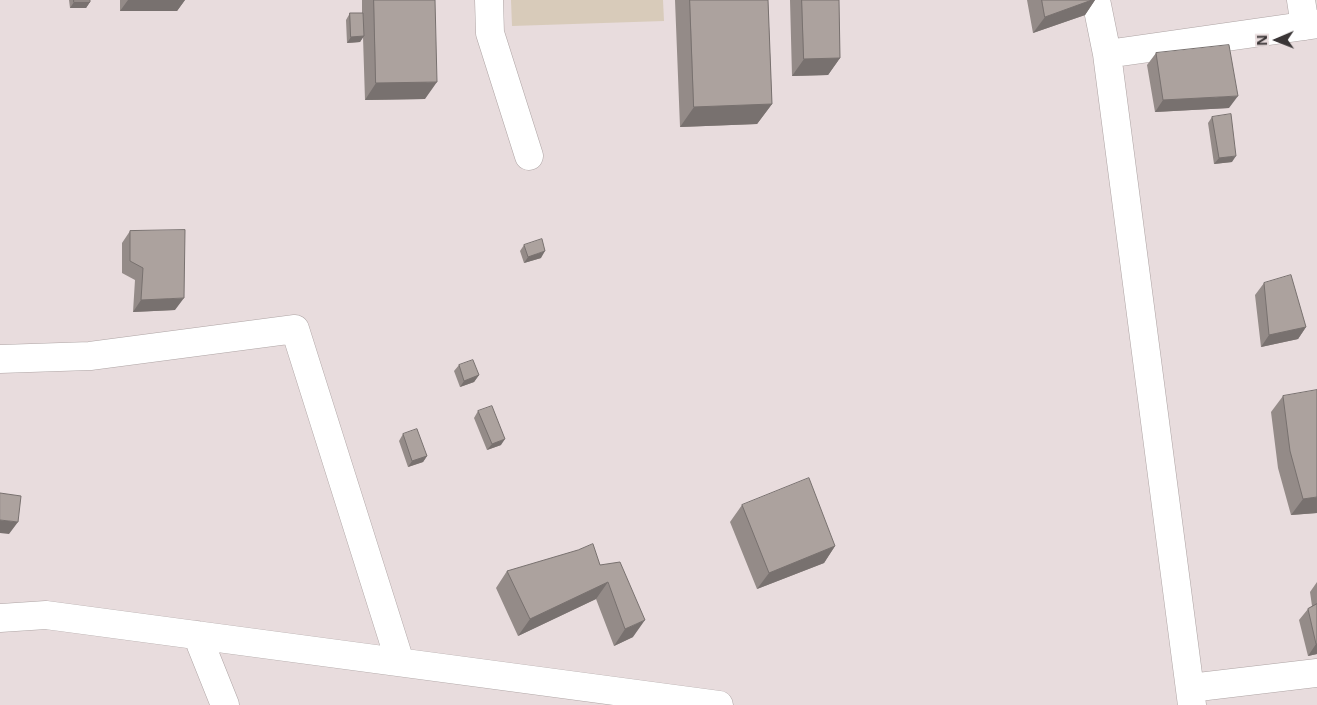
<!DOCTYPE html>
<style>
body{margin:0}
#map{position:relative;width:1317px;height:705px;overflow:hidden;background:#e8dcdd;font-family:"Open Sans",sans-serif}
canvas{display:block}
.north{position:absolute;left:1252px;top:15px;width:50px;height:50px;-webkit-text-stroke:4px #e8dcdd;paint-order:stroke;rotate:269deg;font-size:14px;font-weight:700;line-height:20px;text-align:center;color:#3a3536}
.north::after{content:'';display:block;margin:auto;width:18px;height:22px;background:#3a3536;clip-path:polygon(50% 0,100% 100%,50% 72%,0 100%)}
</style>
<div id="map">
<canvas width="1317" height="705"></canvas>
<div class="north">N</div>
</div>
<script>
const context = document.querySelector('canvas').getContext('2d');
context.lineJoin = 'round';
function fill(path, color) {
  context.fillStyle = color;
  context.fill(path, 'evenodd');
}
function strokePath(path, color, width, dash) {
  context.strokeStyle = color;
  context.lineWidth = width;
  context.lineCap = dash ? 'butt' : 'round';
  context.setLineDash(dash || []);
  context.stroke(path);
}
fill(new Path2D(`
 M 511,0 L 663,0 L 664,21 L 512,26 Z`), '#d8cbba');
const minor = new Path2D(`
 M 489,0 L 490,33 L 529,156
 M 1096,0 L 1107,54 L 1192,705
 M 1301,0 L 1305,26
 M 1107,54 L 1317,24
 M 0,359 L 90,356 L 295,329 L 400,662
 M 0,618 L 46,615 L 719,705
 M 197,635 L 225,705
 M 1190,688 L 1317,673`);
strokePath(minor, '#aea4a4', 29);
strokePath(minor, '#fff', 28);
fill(new Path2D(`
 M 69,0 L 90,0 L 90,2 L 86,8 L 70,8 Z
 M 120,0 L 185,0 L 177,11 L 120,11 Z
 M 362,0 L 435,0 L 425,99 L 365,100 L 363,37 L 360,42 L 347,43 L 346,20 L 350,13 L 362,13 Z
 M 675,0 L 768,0 L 772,104 L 757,124 L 680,127 Z
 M 790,0 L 839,0 L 840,58 L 828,75 L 792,76 Z
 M 1027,0 L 1095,0 L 1085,15 L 1033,33 Z
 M 1156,53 L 1229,108 L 1155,112 L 1147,65 Z
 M 1212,117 L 1232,162 L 1214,164 L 1208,123 Z
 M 130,231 L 175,310 L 133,312 L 135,280 L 122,273 L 122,243 Z
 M 524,245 L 541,258 L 524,263 L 520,251 Z
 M 1264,283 L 1306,327 L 1298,339 L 1261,347 L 1255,295 Z
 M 459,365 L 479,375 L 474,382 L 460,387 L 454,371 Z
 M 1283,396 L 1317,513 L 1291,515 L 1278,468 L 1271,412 Z
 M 478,411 L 501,445 L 487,450 L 474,418 Z
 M 403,434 L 427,456 L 423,462 L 408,467 L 399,441 Z
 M 742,505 L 835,546 L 824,563 L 757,589 L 730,522 Z
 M 600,565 L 633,637 L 614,646 L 596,599 L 518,636 L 496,588 L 507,571 Z
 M 1317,582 L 1317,654 L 1308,656 L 1299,620 L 1308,609 L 1312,606 L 1310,592 Z`), '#948b88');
fill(new Path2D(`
 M 128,0 L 185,0 L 177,11 L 120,11 Z
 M 1092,0 L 1095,0 L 1085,15 L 1033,33 L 1045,17 Z
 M 74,2 L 90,2 L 86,8 L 70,8 Z
 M 364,36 L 360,42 L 347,43 L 351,37 Z
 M 840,58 L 828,75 L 792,76 L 804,59 Z
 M 437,82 L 425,99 L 365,100 L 376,83 Z
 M 1238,96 L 1229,108 L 1155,112 L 1163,100 Z
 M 772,104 L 757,124 L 680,127 L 694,107 Z
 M 1236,156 L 1232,162 L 1214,164 L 1219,158 Z
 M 545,251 L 541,258 L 524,263 L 528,257 Z
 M 184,298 L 175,310 L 133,312 L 141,300 Z
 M 1306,327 L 1298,339 L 1261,347 L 1269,335 Z
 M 479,375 L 474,382 L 460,387 L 464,381 Z
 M 505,439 L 501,445 L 487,450 L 492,444 Z
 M 427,456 L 423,462 L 408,467 L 412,461 Z
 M 1317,497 L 1317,513 L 1291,515 L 1303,499 Z
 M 0,520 L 18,522 L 9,534 L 0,533 Z
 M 835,546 L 824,563 L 757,589 L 769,573 Z
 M 608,582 L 596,599 L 518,636 L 530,619 Z
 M 645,620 L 633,637 L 614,646 L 625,629 Z
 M 1316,644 L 1317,644 L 1317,654 L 1308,656 Z`), '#78716f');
const building = new Path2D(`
 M 74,0 L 90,0 L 90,2 L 74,2 Z
 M 374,0 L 435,0 L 437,82 L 376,83 Z
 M 690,0 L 768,0 L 772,104 L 694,107 Z
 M 802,0 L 839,0 L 840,58 L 804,59 Z
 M 1042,0 L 1092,0 L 1045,17 Z
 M 350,13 L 363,13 L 364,36 L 351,37 Z
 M 1229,45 L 1238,96 L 1163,100 L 1156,53 Z
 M 1231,114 L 1236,156 L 1219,158 L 1212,117 Z
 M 185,230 L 184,298 L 141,300 L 143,268 L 130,261 L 130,231 Z
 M 542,239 L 545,251 L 528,257 L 524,245 Z
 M 1291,275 L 1306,327 L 1269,335 L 1264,283 Z
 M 473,360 L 479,375 L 464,381 L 459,365 Z
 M 1317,390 L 1317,497 L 1303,499 L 1290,451 L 1283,396 Z
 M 492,406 L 505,439 L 492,444 L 478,411 Z
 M 417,429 L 427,456 L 412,461 L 403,434 Z
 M 809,478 L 835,546 L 769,573 L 742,505 Z
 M 0,493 L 21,496 L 18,522 L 0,520 Z
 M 593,544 L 600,565 L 620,562 L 645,620 L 625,629 L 608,582 L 530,619 L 507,571 L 578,550 Z
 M 1317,604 L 1317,644 L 1316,644 L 1308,609 Z`);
fill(building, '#aca29e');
strokePath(building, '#78716f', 1);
</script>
